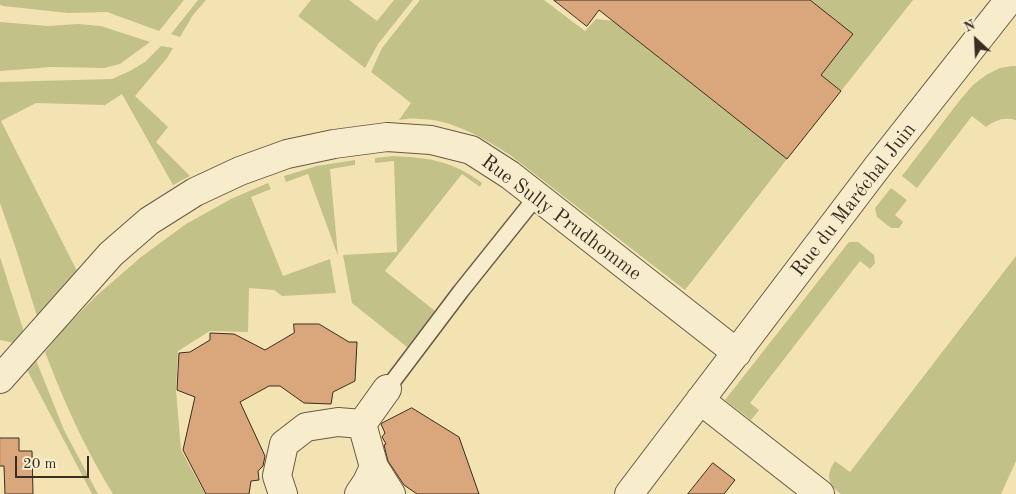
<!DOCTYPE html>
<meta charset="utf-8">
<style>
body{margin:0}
#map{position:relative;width:1016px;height:494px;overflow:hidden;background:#f3e3b2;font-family:"Old Standard TT",serif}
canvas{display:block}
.north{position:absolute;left:951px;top:15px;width:50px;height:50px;-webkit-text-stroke:4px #f7edcd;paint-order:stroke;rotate:335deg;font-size:14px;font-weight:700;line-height:20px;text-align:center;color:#392d24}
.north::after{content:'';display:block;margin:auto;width:18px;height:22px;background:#392d24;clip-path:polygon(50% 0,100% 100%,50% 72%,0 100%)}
.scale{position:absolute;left:15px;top:456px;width:74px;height:22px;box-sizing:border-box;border:2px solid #392d24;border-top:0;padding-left:6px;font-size:15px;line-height:18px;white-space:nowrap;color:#392d24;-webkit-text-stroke:4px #f7edcd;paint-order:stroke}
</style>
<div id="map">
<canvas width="1016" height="494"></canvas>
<div class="north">N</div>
<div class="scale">20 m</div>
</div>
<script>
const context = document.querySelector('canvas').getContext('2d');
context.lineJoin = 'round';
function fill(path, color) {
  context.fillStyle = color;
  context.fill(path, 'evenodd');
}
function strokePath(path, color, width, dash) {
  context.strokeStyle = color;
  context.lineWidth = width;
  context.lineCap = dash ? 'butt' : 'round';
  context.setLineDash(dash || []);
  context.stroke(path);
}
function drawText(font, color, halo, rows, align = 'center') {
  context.font = font + ' "Old Standard TT",serif';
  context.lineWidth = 4;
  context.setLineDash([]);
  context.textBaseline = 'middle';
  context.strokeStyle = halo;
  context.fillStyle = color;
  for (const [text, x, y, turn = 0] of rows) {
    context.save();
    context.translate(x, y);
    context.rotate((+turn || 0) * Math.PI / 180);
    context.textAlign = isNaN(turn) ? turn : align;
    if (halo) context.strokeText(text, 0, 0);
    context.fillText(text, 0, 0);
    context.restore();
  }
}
fill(new Path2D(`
 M 0,0 L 184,0 L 159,31 L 107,12 L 68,13 L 3,6 L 0,5 Z
 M 198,0 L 206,0 L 193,15 L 180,37 L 171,34 Z
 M 311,0 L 349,0 L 377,21 L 394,0 L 413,0 L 378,44 L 365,68 L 298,16 Z
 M 420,0 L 544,0 L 585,31 L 596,19 L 613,21 L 787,159 L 685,290 L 510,155 C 483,138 452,119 419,119 C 413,118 406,119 399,120 L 411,103 L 371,72 L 382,48 Z
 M 810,0 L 913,0 L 841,91 L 821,75 L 853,34 Z
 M 0,22 L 48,26 L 78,24 L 101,26 L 150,42 L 120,64 L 104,68 L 52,67 L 0,71 Z
 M 161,46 L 173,48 L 167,58 L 135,96 L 168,127 L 156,142 L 190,176 L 173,185 L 122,94 L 105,105 L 36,103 L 1,121 L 77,271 L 37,316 L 16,249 L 0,203 L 0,82 L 112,79 L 130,71 L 145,62 Z
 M 1012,66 L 1016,66 L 1016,120 C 1003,117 996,120 986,127 L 972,116 L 917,188 L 902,176 L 960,100 L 973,85 L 986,75 L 1000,68 Z
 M 394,156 C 431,158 452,161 482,183 L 480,187 L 462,174 L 385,271 L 435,311 L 407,347 L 352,303 L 343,255 L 397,252 L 394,161 L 375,163 L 375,158 Z
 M 355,160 L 355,165 L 330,169 L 338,256 L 308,174 L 286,182 L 284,176 L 317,166 Z
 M 268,183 L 271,189 L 251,197 L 283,276 L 330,259 L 336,293 L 282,296 L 274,290 L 249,288 L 248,332 L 210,331 L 178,351 L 176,390 L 181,450 L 205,494 L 113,494 C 85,449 64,402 45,352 L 63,330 L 95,297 L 141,257 L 186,224 L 231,199 Z
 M 891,188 L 907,200 L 895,215 L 903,222 L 899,228 L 891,228 L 877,217 L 875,208 Z
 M 849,242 L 858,242 L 874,255 L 875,263 L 870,269 L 860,261 L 750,403 L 759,410 L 751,420 L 725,400 Z
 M 1016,256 L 1016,461 L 1001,494 L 841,494 C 827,484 826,474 835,461 L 850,472 Z
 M 0,257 L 24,332 L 14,343 L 0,340 Z
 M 36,360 L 64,430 L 98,494 L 92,494 L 26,368 Z`), '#c2c187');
const building = new Path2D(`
 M 554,0 L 810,0 L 853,34 L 821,75 L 841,91 L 787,159 L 599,10 L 587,26 Z
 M 294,324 L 319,324 L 349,342 L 357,342 L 355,381 L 333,392 L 331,404 L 304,403 L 280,386 L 269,386 L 240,402 L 265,456 L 263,466 L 258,471 L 259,480 L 251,481 L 249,494 L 206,494 L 183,450 L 195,397 L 177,390 L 179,353 L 190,352 L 210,340 L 210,333 L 234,334 L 265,350 L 294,333 Z
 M 412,408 L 459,437 L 479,494 L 417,494 L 404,485 L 388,461 L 384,445 L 386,444 L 382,437 L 385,433 L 381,424 Z
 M 0,438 L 19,438 L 19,451 L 32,451 L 33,494 L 5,494 L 4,466 L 0,466 Z
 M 713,463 L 735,480 L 724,494 L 688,494 Z`);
fill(building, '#daa67b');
strokePath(building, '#392d24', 1);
const lane = new Path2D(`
 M 387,389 L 461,291 L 537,196`);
const street = new Path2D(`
 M 0,379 L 111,254 L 149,221 L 195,192 L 240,171 L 287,154 L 334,144 L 387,137 L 431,140 L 471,150 L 510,175 L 737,353
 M 700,400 L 820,494
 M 362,424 L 387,389
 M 374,467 L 391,494
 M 283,494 L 277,476 L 284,444 L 306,427 L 338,422 L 362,424
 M 359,494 L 367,482 L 374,467 L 362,424
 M 629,494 L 878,166 L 1009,0`);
strokePath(lane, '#685a48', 18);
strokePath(street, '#685a48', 30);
strokePath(lane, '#f7edcd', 15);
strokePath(street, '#f7edcd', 28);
drawText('20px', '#392d24', '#f7edcd', [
 ["Rue du Maréchal Juin",854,200,-52],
 ["Rue Sully Prudhomme",561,218,37]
]);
</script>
